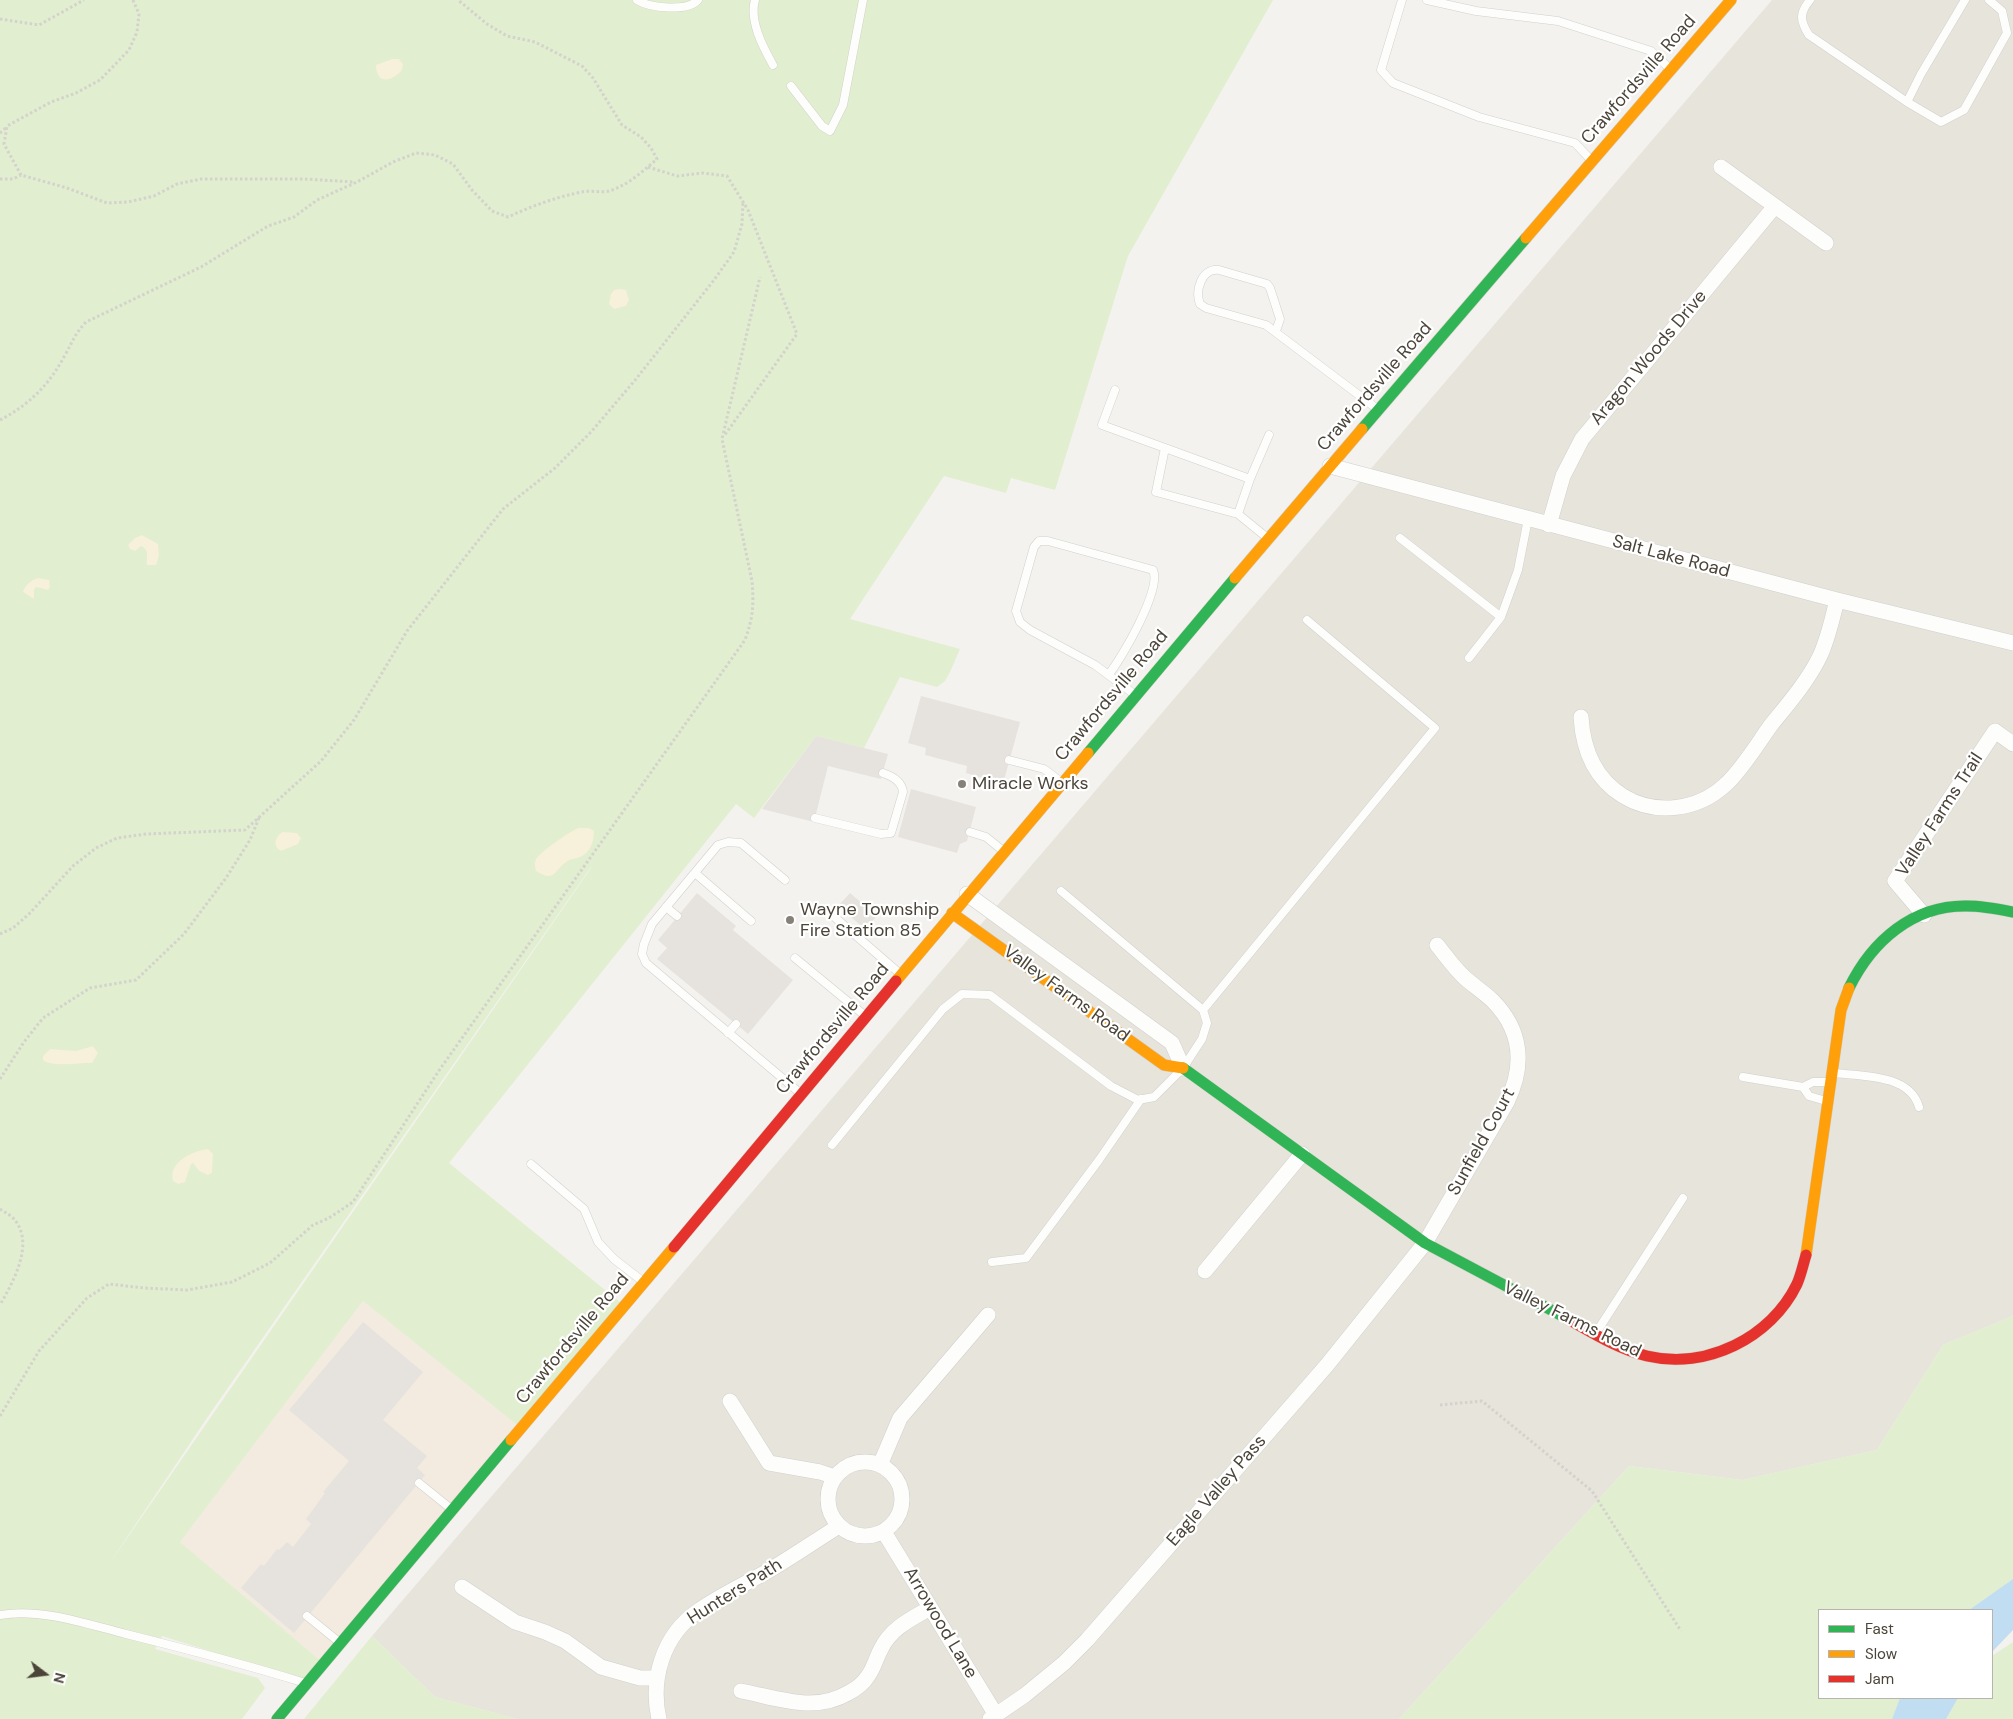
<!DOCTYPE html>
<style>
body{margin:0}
#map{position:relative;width:2013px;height:1719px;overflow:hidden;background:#f4f2ee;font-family:"DM Sans",sans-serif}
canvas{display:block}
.legend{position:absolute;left:1818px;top:1609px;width:175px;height:90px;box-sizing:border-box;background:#fff;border:1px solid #b7b4b0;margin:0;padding:6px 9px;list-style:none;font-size:15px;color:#4b4439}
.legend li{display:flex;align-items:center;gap:10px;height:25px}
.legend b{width:25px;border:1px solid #b7b4b0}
.north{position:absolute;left:20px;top:1649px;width:50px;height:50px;-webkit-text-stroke:4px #fff;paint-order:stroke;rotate:105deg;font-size:14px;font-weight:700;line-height:20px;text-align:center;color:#4b4439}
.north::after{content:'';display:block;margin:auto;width:18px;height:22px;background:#4b4439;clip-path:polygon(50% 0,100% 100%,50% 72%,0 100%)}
</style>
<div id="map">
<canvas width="2013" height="1719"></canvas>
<ul class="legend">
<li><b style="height:6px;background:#30b455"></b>Fast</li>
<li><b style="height:6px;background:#ff9f0a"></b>Slow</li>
<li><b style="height:6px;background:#e5322d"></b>Jam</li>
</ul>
<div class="north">N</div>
</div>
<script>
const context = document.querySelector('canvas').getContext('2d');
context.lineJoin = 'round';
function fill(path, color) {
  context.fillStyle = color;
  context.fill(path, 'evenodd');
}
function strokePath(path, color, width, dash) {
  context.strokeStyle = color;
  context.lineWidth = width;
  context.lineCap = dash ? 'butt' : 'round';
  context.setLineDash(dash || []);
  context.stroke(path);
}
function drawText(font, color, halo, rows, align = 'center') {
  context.font = font + ' "DM Sans",sans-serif';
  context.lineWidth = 4.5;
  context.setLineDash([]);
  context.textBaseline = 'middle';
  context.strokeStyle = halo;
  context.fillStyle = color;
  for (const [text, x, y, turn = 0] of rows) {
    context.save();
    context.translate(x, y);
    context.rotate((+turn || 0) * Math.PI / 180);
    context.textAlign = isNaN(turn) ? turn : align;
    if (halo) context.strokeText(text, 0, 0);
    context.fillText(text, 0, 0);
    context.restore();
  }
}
fill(new Path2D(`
 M 1772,0 L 2013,0 L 2013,1316 L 1943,1345 L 1877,1450 L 1742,1480 L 1629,1466 L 1399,1719 L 517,1719 L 435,1697 L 372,1636 Z`), '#e7e4dc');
fill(new Path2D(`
 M 363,1301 L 517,1425 L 321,1661 L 180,1542 Z`), '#f3ebdf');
fill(new Path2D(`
 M 0,0 L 1273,0 L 1128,256 L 1055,490 L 1011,478 L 1006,493 L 944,476 L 850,619 L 960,649 L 950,672 L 945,681 L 937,687 L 900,677 L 864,748 L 816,736 L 754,818 L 736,804 L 449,1163 L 621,1303 L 517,1425 L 363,1301 L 180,1542 L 321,1661 L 306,1681 L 162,1636 L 155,1649 L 258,1678 L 265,1688 L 242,1719 L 0,1719 ZM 591,867 L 591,868 L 105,1570 L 209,1415 Z
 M 2013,1316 L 2013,1579 L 1969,1610 L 1819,1610 L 1819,1698 L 1900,1698 L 1892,1719 L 1399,1719 L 1629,1466 L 1742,1480 L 1877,1450 L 1943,1345 Z
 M 372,1636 L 435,1697 L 517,1719 L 304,1719 Z
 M 2013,1642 L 2013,1719 L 1946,1719 L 1958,1698 L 1992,1698 L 1992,1656 Z`), '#e1eecf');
fill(new Path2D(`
 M 392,59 L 399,59 L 403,64 L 402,70 C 392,82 376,85 376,65 Z
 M 619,289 L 626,290 L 629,300 L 626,306 L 614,309 L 609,304 L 611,294 L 614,290 Z
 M 142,535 L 158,544 L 159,556 L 156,565 L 147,565 C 146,557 150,550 141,546 L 135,551 L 130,549 L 128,545 L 135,538 Z
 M 38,578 L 49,580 L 50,587 L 48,590 L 36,587 L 34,590 L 34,599 L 23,592 C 25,585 31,580 38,578 Z
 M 578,828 L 589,828 L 594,831 C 594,842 590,853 580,857 C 575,859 569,859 565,863 C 553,873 554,882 536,871 C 535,867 534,863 536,859 C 540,852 569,832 578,828 Z
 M 283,832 L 297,833 L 301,838 L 298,844 L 281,851 C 272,846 275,836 283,832 Z
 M 93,1046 L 98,1053 L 92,1063 C 79,1062 52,1068 43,1060 L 43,1056 L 50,1049 L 76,1051 Z
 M 208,1149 L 213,1154 L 212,1173 L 208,1175 L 199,1171 L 193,1163 L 191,1164 L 185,1182 L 178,1184 L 173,1181 C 168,1162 192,1151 208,1149 Z`), '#f7f0da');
fill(new Path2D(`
 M 921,696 L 1020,722 L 1003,784 L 966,773 L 967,766 L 925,755 L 926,748 L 908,743 Z
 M 816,736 L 888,754 L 881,779 L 828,766 L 814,822 L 762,809 Z
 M 911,789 L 976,807 L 967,841 L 960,844 L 957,853 L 898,837 Z
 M 697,893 L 736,926 L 733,930 L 793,980 L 748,1034 L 657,959 L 667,948 L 658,940 Z
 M 850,893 L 877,916 L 865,929 L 838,906 Z
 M 363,1322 L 423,1372 L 383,1420 L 427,1456 L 417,1468 L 425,1475 L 294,1633 L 241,1588 L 261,1564 L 264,1566 L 277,1549 L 279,1550 L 287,1542 L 293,1547 L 311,1524 L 306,1519 L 325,1493 L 323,1492 L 349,1461 L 289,1410 Z`), '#e6e3df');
fill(new Path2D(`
 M 2013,1579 L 2013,1630 L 1992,1652 L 1992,1610 L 1969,1610 Z
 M 1900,1698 L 1958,1698 L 1946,1719 L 1892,1719 Z`), '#c0ddf1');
const lane = new Path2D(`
 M 637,0 C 650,8 687,12 698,0
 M 755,0 C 749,21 763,47 773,65
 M 1402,0 L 1381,70 L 1393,83 L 1479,117 L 1575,143 L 1591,160
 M 1427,0 L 1476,11 L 1558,21 L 1651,51 L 1668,67
 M 1810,0 C 1799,13 1800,21 1809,35 L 1907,102
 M 1965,0 L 1921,74 L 1907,102 L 1941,122 L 1964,110 L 2007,33 L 2002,11 L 1989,0
 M 791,86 L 822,126 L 830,131 L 843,105 L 863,0
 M 1276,331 L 1280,319 L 1270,288 L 1267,284 L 1219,270 C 1201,268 1195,291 1200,304 L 1206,308 L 1266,325 L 1376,408
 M 1115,390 L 1102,425 L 1250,479 L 1238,514
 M 1165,448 L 1156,492 L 1238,514 L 1265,536
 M 1250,479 L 1269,435
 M 1400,538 L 1501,617
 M 1469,658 L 1501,617 L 1518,570 L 1528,519
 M 1109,674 C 1122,658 1162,589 1153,570 L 1048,541 L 1039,541 L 1034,547 L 1016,611 L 1020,622 L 1030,630 L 1095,665 L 1134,694
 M 1009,760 L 1044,769 L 1060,781
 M 815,818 L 881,834 L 891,833 L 903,792 C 902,782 892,776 883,773
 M 970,832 L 986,837 L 1002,850
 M 695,873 L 751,921
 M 785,880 L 741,843 L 728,842 L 718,845 L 652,924 L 644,944 L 642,954 L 646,963 L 800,1093
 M 666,907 L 677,916
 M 831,914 L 898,972
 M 795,958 L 863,1014
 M 1203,1010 L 1435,728 L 1307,620
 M 728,1033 L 736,1024
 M 1834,1073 C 1861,1076 1910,1074 1919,1107
 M 1743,1077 L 1803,1087 L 1813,1082 L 1828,1082
 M 1803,1087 L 1809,1096 L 1826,1101
 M 832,1145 L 943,1009 L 962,994 L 990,995 L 1111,1086 L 1138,1100 L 1154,1097 L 1183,1068 L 1202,1039 L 1207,1023 L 1203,1010 L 1061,891
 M 531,1164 L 584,1209 L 598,1242 L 614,1259 L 641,1280
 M 992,1262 L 1026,1258 L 1099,1160 L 1141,1099
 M 1596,1333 L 1683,1198
 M 419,1483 L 450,1508
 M 0,1615 C 42,1608 86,1624 126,1634 C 186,1649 244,1664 302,1682
 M 307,1616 L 339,1642`);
const street = new Path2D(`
 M 1721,167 L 1826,243
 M 1330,466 L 1837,600 L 2013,643
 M 1549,525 L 1563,476 L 1582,439 L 1775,206
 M 1581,717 C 1583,750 1594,778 1623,796 C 1656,816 1698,810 1725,785 C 1741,771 1758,743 1771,725 C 1788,704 1807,682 1819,658 C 1828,640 1832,619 1837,600
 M 967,894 L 1172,1043 L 1183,1068
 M 1924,915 L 1895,881 L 1995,731 L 2013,744
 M 1205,1271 L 1302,1154
 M 730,1401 L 769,1463 L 820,1472 L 835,1477
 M828 1499a37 37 0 1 1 74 0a37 37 0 1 1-74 0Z
 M 880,1465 L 900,1418 L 988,1315
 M 884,1532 L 996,1715
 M 462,1587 L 515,1622 L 545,1632 L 565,1641 L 601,1667 L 640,1678 L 657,1678
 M 741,1691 C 778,1698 814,1713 848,1693 C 856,1689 863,1684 868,1676 C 874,1668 876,1658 881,1649 C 891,1628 911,1619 930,1608
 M 659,1719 C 650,1679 663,1635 698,1611 C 719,1596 745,1584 768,1571 C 792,1557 815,1541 839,1526
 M 990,1719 L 1025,1695 L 1064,1663 L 1087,1640 L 1327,1365 L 1425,1243 L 1507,1102 C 1525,1065 1522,1030 1492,1000 C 1483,992 1473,985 1465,978 C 1454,968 1446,956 1437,945`);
const fast = new Path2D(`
 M 1362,429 L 1526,238
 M 1088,753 L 1235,578
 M 1849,988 C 1872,941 1913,905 1967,906 C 1983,906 1998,909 2013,912
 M 1183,1068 L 1425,1243 L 1568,1319
 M 277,1719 L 511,1440`);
const slow = new Path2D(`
 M 1526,238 L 1731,0
 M 1235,578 L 1362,429
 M 952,913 L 1164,1065 L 1183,1068
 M 896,981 L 1088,753
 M 1806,1255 L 1841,1010 L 1849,988
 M 511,1440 L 674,1247`);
const jam = new Path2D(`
 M 674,1247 L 896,981
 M 1568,1319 C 1593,1333 1618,1349 1647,1356 C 1706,1370 1771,1338 1797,1284 C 1801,1275 1803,1265 1806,1255`);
strokePath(lane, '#d2d0cb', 9);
strokePath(street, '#d2d0cb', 16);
strokePath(fast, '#d3cfc5', 12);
strokePath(slow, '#d3cfc5', 12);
strokePath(jam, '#d3cfc5', 12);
strokePath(new Path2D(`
 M 133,0 L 139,14 L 137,32 L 129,50 L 100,80 L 76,93 L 51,102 L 7,126 L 4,144 L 21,175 L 67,188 L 107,203 L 128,202 L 154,196 L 177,184 L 201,179 L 304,179 L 354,182
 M 0,19 L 39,25 L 84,0
 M 0,133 L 7,127
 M 648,167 L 677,176 L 703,173 L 727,176 L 748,210 L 797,334 L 724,436
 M 0,179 L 13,179 L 21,175
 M 0,420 C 29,405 50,384 65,355 C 73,341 74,335 86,322 L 201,267 L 268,226 L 294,217 L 317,200 L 357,182 L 393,162 L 416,153 L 435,155 L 453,164 L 472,190 L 492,211 L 508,217 C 532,206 556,197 582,192 C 590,190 601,193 609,191 C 627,186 643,171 657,159 L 651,148 L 641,137 L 622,125 L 593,78 L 582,66 L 535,42 L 507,36 L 487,24 L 458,0
 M 0,934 L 13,928 L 29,914 L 73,866 L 96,848 L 117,838 L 146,834 L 245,830 L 321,761 L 354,720 L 407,631 L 503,509 L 555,468 L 591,432 L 636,379 L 714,280 L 734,252 L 742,224 L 743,201
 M 0,1079 L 24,1042 L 43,1018 L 90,988 L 136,980 L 184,934 L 226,878 L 250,840 L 259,818
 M 0,1209 C 4,1212 9,1214 13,1218 C 36,1242 13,1282 0,1305
 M 1440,1405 L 1482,1401 L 1592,1491 L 1681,1631
 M 0,1416 L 39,1351 L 87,1298 L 109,1284 L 144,1288 L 187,1290 L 232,1282 L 270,1263 L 313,1225 L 329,1218 L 353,1202 L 440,1069 L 745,640 C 753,618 754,605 752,581 L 722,439 L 760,277`), '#d3d2cc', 3, [2.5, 2.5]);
strokePath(lane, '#fdfdfc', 8);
strokePath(street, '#fdfdfc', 15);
strokePath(fast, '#30b455', 11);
strokePath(slow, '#ff9f0a', 11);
strokePath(jam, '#e5322d', 11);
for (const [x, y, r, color] of [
 [962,784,5,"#868178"],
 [790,920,5,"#868178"]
]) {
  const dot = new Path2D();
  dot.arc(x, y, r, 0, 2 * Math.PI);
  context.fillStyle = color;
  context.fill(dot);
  strokePath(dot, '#fff', 2);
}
drawText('18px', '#4b4439', '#fff', [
 ["Crawfordsville Road",1639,80,-49],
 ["Aragon Woods Drive",1649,358,-50],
 ["Crawfordsville Road",1375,387,-49],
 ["Salt Lake Road",1671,557,15],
 ["Crawfordsville Road",1112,696,-50],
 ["Valley Farms Trail",1940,815,-57],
 ["Valley Farms Road",1066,994,36],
 ["Crawfordsville Road",833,1029,-50],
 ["Sunfield Court",1482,1142,-61],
 ["Valley Farms Road",1572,1320,26],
 ["Crawfordsville Road",573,1339,-50],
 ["Eagle Valley Pass",1217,1491,-49],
 ["Hunters Path",735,1592,-32],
 ["Arrowood Lane",940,1623,59]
]);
drawText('18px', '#4b4439', '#fff', [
 ["Miracle Works",972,784],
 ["Wayne Township",800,910],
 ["Fire Station 85",800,931]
], 'left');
</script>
